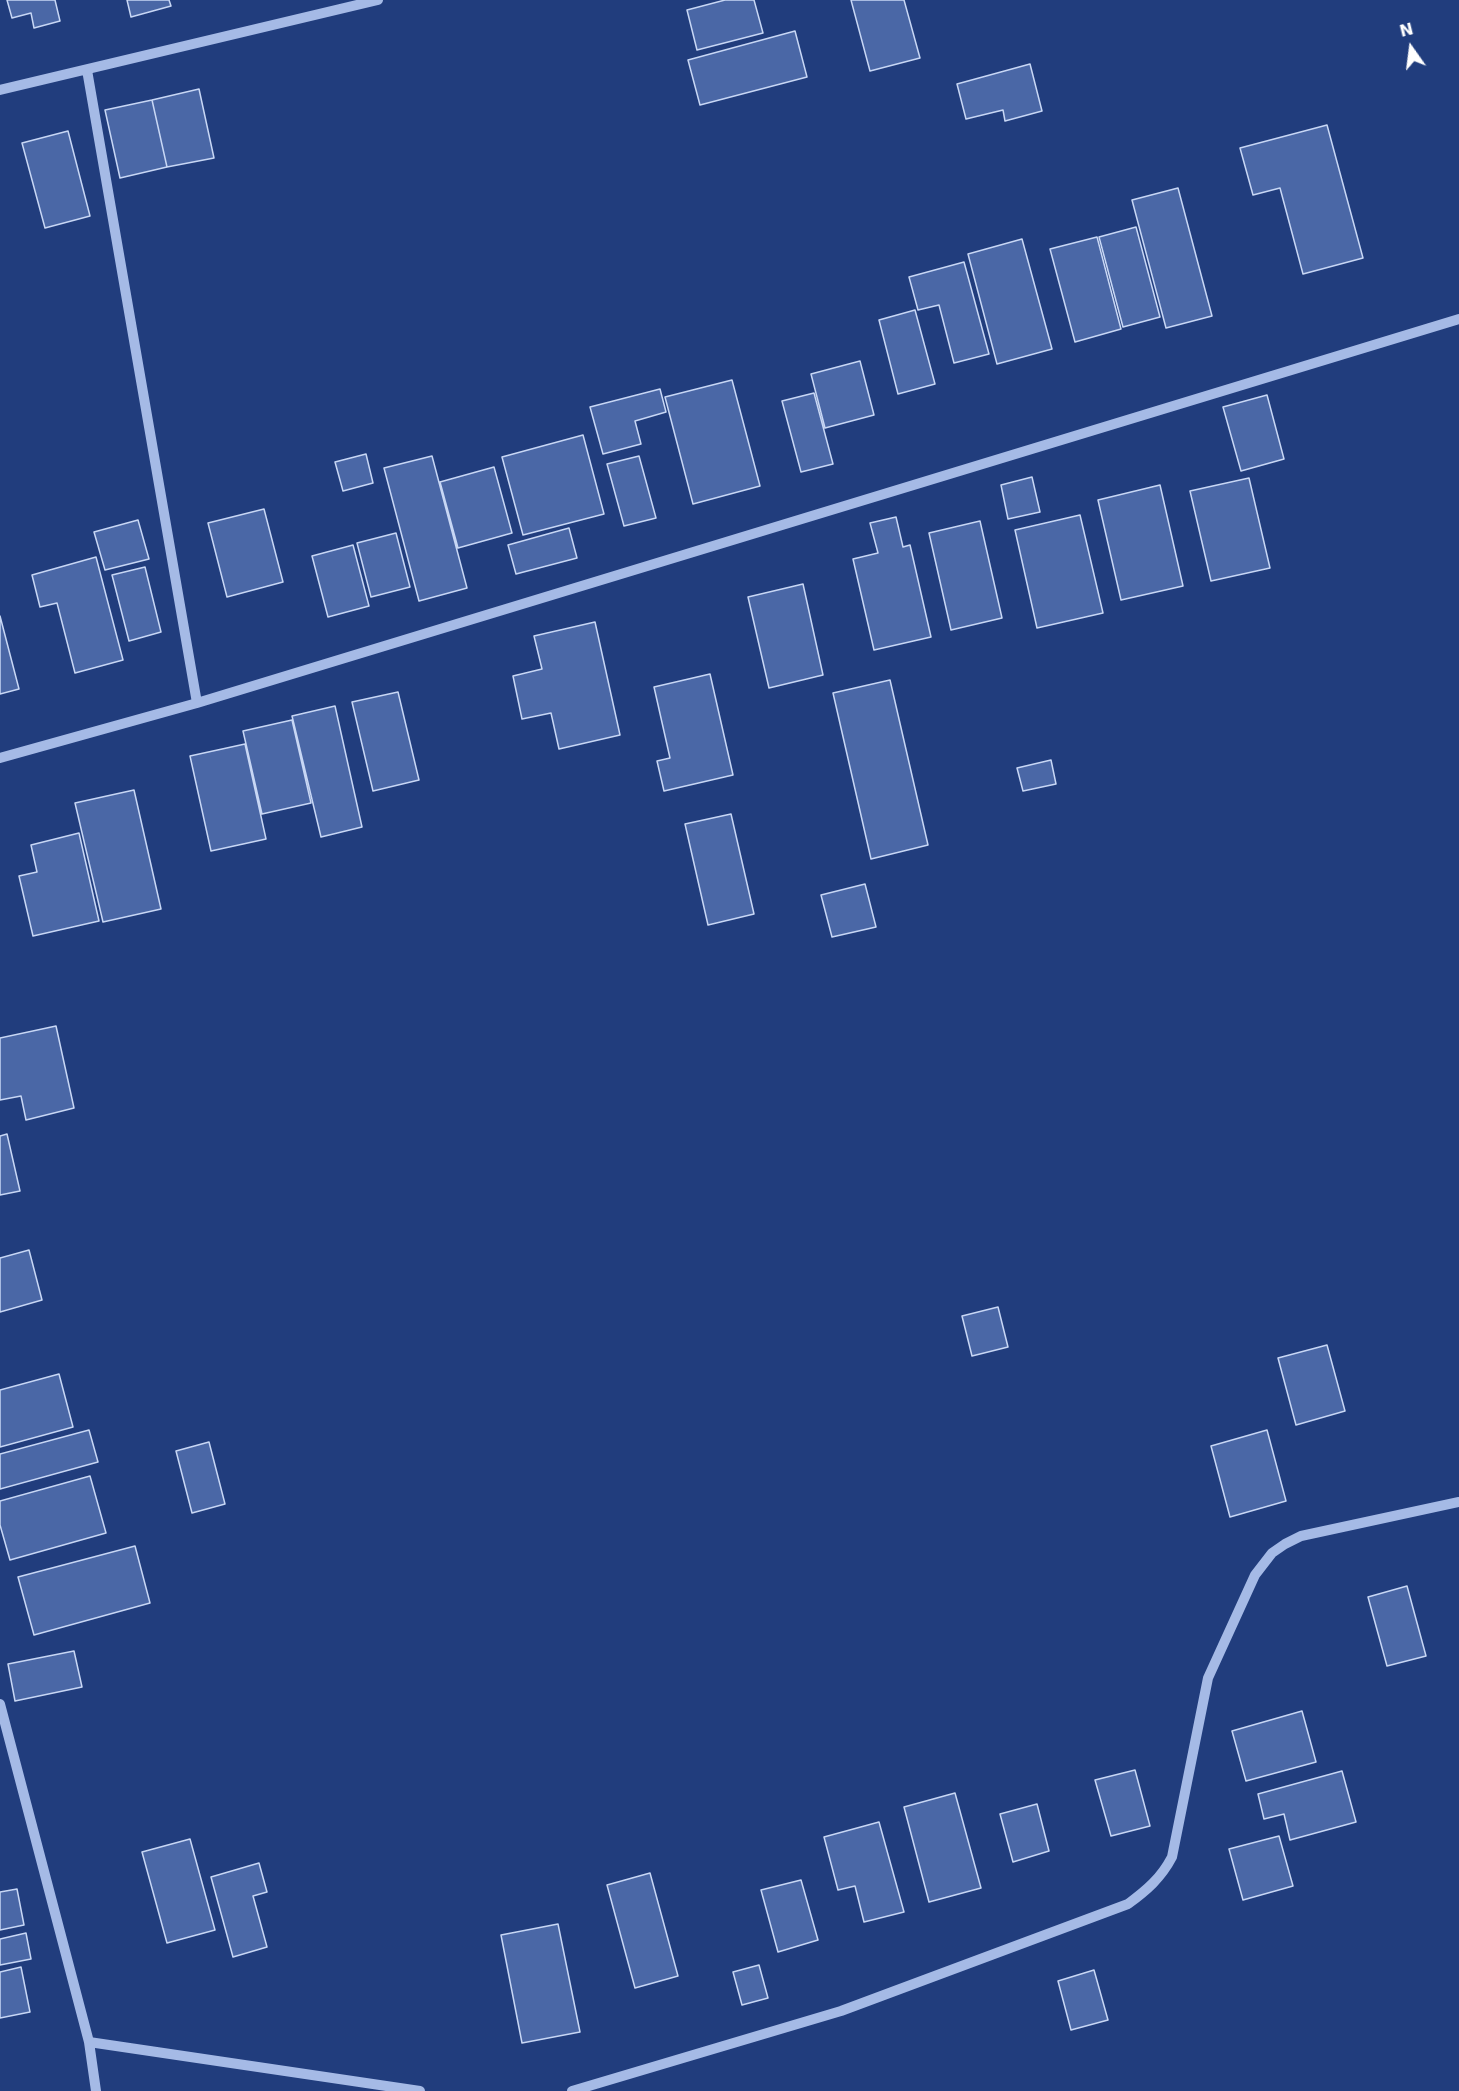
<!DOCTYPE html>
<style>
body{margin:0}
#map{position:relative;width:1459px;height:2091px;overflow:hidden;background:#213d7d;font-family:"DejaVu Sans",sans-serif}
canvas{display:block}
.north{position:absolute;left:1381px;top:18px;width:60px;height:60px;-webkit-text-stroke:4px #213d7d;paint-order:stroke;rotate:346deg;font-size:16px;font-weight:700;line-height:24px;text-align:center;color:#fff}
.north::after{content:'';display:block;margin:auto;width:21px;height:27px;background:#fff;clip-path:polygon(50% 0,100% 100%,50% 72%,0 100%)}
</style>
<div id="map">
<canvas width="1459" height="2091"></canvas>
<div class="north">N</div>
</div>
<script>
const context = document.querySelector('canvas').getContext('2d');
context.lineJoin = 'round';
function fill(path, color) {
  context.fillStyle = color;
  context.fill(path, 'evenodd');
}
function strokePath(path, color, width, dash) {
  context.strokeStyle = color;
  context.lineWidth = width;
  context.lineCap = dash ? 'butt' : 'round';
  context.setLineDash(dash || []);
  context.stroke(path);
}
const building = new Path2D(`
 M 7,0 L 55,0 L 60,21 L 34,28 L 31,13 L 12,18 Z
 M 127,0 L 169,0 L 171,6 L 131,17 Z
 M 725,0 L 754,0 L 763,33 L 697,50 L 687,10 Z
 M 851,0 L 904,0 L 920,58 L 870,71 Z
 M 795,31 L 807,77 L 700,105 L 688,60 Z
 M 1030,64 L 1042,111 L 1005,121 L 1003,110 L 966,119 L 957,84 Z
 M 199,89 L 214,158 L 167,167 L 152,100 Z
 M 152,100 L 167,167 L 120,178 L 105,110 Z
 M 1327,125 L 1363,258 L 1303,274 L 1280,188 L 1253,195 L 1240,148 Z
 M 68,131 L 90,216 L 45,228 L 22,143 Z
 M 1178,188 L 1212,316 L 1166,328 L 1132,200 Z
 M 1136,227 L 1160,317 L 1123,327 L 1099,237 Z
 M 1097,237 L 1121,329 L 1075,342 L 1050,249 Z
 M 1022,239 L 1052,349 L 997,364 L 968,254 Z
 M 964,262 L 989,354 L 954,363 L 939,305 L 918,310 L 909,277 Z
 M 915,310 L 935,384 L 898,394 L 879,320 Z
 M 860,361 L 874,415 L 825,428 L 811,374 Z
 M 732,380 L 760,486 L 693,504 L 665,397 Z
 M 660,389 L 666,412 L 635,421 L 641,444 L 603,454 L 590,407 Z
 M 814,393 L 833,464 L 801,472 L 782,401 Z
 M 1267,395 L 1284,459 L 1241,471 L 1223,407 Z
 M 583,435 L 604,514 L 523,535 L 502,457 Z
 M 366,454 L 373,483 L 343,491 L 335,462 Z
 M 432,456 L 467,588 L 419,601 L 384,468 Z
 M 639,456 L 656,518 L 624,526 L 607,464 Z
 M 494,467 L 512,533 L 458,548 L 440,482 Z
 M 1032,477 L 1040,512 L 1008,519 L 1001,485 Z
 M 1249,478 L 1270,568 L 1211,581 L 1190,491 Z
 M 1160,485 L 1183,586 L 1121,600 L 1098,500 Z
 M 264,509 L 283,582 L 227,597 L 208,523 Z
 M 1080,515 L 1103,613 L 1037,628 L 1015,530 Z
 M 896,517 L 903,547 L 910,545 L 931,637 L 874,650 L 853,559 L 878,553 L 870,523 Z
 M 138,520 L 149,559 L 105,570 L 94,532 Z
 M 980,521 L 1002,618 L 951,630 L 929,533 Z
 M 569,528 L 577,558 L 516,574 L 508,545 Z
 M 396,533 L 410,587 L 371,597 L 357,543 Z
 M 353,545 L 369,606 L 328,617 L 312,556 Z
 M 96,557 L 123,660 L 75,673 L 57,603 L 40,607 L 32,575 Z
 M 145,567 L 161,632 L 129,641 L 112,575 Z
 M 803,584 L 823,675 L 769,688 L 748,597 Z
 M 0,616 L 19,689 L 0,694 Z
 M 595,622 L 620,735 L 559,749 L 551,713 L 522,719 L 513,676 L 542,669 L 534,636 Z
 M 710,674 L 733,775 L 664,791 L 657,761 L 670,758 L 654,687 Z
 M 890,680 L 928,845 L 871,859 L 833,693 Z
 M 398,692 L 419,780 L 373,791 L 352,702 Z
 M 335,706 L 362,827 L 321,837 L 292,716 Z
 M 292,720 L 311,803 L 262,814 L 243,731 Z
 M 245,744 L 266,839 L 211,851 L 190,756 Z
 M 1051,760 L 1056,784 L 1023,791 L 1017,768 Z
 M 134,790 L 161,909 L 103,922 L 75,803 Z
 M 731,814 L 754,914 L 708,925 L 685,824 Z
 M 79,833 L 99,921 L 33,936 L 19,876 L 37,872 L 31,845 Z
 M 865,884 L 876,927 L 832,937 L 821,895 Z
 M 56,1026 L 74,1108 L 26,1120 L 21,1096 L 0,1100 L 0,1038 Z
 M 7,1134 L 20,1191 L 0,1195 L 0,1136 Z
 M 29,1250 L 42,1300 L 0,1312 L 0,1258 Z
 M 998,1307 L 1008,1347 L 972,1356 L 962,1316 Z
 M 1327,1345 L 1345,1411 L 1296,1425 L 1278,1358 Z
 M 59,1374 L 73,1427 L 0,1447 L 0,1390 Z
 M 89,1430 L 98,1462 L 0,1489 L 0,1454 Z
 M 1267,1430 L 1286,1501 L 1230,1517 L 1211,1446 Z
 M 209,1442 L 225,1504 L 192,1513 L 176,1451 Z
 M 90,1476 L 106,1533 L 10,1560 L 0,1525 L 0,1501 Z
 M 135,1546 L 150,1603 L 34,1635 L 18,1577 Z
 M 1407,1586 L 1426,1656 L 1387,1666 L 1368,1597 Z
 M 74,1651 L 82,1687 L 15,1701 L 8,1664 Z
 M 1302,1711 L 1316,1762 L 1246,1781 L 1232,1731 Z
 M 1135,1770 L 1150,1826 L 1111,1836 L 1095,1780 Z
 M 1342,1771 L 1356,1822 L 1290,1840 L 1284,1814 L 1264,1819 L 1258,1794 Z
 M 955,1793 L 981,1888 L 929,1902 L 904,1807 Z
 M 1037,1804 L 1049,1851 L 1013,1862 L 1000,1814 Z
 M 879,1822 L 904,1912 L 864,1922 L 855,1886 L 838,1890 L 824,1837 Z
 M 1279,1836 L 1293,1886 L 1243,1900 L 1229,1849 Z
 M 190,1839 L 215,1930 L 167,1943 L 142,1852 Z
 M 259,1863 L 267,1892 L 253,1896 L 267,1947 L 233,1957 L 211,1877 Z
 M 650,1873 L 678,1976 L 635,1988 L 607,1885 Z
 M 801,1880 L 818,1940 L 778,1952 L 761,1890 Z
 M 17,1889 L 24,1925 L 0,1930 L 0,1892 Z
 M 558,1924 L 580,2032 L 522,2043 L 501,1935 Z
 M 26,1933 L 31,1959 L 0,1965 L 0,1939 Z
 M 759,1965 L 768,1998 L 742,2005 L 733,1972 Z
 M 21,1967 L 30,2012 L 0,2018 L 0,1972 Z
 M 1094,1970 L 1108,2020 L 1071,2030 L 1058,1981 Z`);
fill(building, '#4a67a6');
strokePath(building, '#c8d7f5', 1.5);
strokePath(new Path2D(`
 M 87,70 L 197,703
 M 0,90 L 378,0
 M 0,758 L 197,703 L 1459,319
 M 0,1704 L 89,2042 L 96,2091
 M 89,2042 L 420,2091
 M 572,2091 L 841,2011 L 1128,1904 C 1147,1890 1161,1878 1172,1857 L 1208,1678 L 1255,1575 L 1272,1553 L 1285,1544 L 1301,1536 L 1459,1502`), '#a5bae6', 10);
</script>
